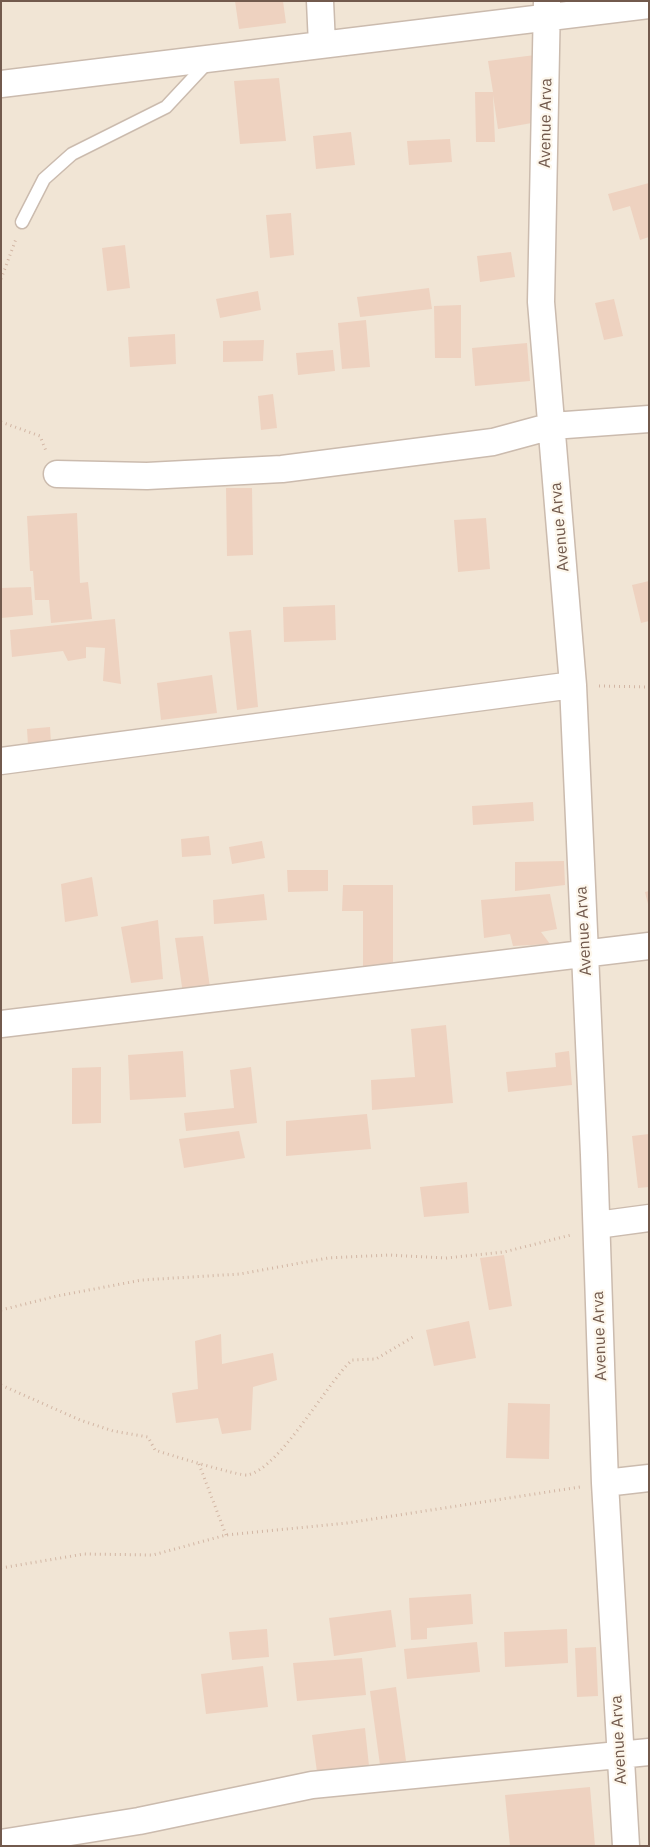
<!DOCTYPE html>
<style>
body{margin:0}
#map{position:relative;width:650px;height:1847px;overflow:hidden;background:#faf3e6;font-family:"IBM Plex Sans",sans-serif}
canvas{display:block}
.frame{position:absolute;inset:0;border:2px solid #725a4d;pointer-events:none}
</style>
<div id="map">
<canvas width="650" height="1847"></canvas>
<div class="frame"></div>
</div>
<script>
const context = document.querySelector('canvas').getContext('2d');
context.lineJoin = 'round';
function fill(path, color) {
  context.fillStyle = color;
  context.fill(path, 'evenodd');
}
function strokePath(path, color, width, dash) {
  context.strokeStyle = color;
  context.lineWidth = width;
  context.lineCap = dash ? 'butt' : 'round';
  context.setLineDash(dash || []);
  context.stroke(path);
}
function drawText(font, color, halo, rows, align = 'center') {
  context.font = font + ' "IBM Plex Sans",sans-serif';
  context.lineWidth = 4.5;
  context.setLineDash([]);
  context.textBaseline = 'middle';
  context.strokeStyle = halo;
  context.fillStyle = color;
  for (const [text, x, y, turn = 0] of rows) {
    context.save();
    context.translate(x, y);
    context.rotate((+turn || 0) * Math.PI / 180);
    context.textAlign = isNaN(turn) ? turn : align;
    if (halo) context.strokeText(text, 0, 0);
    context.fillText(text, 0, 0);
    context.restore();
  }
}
fill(new Path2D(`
 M 1,1 L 649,1 L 649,1846 L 1,1846 Z`), '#f1e5d5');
fill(new Path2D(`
 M 235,1 L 283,1 L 286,23 L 239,29 Z
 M 535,55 L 543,121 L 498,129 L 493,95 L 495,142 L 476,142 L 475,92 L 493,92 L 488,61 Z
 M 279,78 L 286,141 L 240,144 L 234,81 Z
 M 351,132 L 355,165 L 316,169 L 313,136 Z
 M 450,139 L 452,162 L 409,165 L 407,141 Z
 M 649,183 L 649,237 L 640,240 L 630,206 L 613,211 L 608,194 Z
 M 291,213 L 294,255 L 270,258 L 266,215 Z
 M 125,245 L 130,288 L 107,291 L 102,248 Z
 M 511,252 L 515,277 L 480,282 L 477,256 Z
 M 429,288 L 432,309 L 360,317 L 357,297 Z
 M 258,291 L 261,310 L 220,318 L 216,299 Z
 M 614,299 L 623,336 L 604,340 L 595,303 Z
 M 461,305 L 461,358 L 435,358 L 434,306 Z
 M 366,320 L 370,367 L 342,369 L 338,323 Z
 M 175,334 L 176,364 L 130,367 L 128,337 Z
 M 264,340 L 263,361 L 223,362 L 223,341 Z
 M 527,343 L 530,381 L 475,386 L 472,348 Z
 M 333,350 L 335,371 L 298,375 L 296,353 Z
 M 273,394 L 277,428 L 261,430 L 258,396 Z
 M 226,488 L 252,488 L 253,555 L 227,556 Z
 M 77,513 L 80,583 L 88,582 L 92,619 L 51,623 L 49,600 L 35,600 L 33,571 L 30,571 L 27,516 Z
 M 486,518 L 490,569 L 458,572 L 454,520 Z
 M 649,581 L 649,621 L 641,623 L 632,585 Z
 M 31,587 L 33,615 L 1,618 L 1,588 Z
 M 335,605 L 336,640 L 284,642 L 283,607 Z
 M 115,619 L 121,684 L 103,681 L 105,648 L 86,647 L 86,658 L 68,661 L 63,651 L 12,657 L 10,630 Z
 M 251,630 L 258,707 L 237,710 L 229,632 Z
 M 212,675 L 217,713 L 161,720 L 157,683 Z
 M 50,727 L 51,743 L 28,745 L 27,729 Z
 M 533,802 L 534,821 L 473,825 L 472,806 Z
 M 209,836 L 211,855 L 182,857 L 181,839 Z
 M 262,841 L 265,858 L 232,864 L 229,847 Z
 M 564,861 L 565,885 L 515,891 L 515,862 Z
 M 287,870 L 328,870 L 328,891 L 288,892 Z
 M 92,877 L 98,916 L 65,922 L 61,884 Z
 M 343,885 L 393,885 L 393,970 L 363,969 L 363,911 L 342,911 Z
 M 649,891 L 649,904 L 648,904 L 645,892 Z
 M 264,894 L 267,920 L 214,924 L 213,900 Z
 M 550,894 L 557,929 L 541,932 L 550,944 L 513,946 L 510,934 L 484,938 L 481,900 Z
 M 158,920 L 163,979 L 131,983 L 121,927 Z
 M 203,936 L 210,988 L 183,994 L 175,938 Z
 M 446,1025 L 453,1103 L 372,1110 L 371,1080 L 415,1077 L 411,1029 Z
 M 183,1051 L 186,1097 L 130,1100 L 128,1055 Z
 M 569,1051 L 572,1085 L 508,1092 L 506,1072 L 556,1067 L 555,1053 Z
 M 101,1067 L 101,1123 L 72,1124 L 72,1068 Z
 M 251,1067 L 257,1123 L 186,1131 L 184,1113 L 234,1108 L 230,1070 Z
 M 367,1114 L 371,1149 L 286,1156 L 286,1121 Z
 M 239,1131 L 245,1158 L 184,1168 L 179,1139 Z
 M 649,1134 L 649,1187 L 638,1188 L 632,1136 Z
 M 467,1182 L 469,1213 L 424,1217 L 420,1187 Z
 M 504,1255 L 512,1306 L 489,1310 L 480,1258 Z
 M 469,1321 L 476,1358 L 434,1366 L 426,1330 Z
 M 221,1334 L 222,1364 L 273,1353 L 277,1380 L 253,1387 L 251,1430 L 222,1434 L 218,1418 L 176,1423 L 172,1393 L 198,1389 L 195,1341 Z
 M 508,1403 L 550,1404 L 549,1459 L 506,1458 Z
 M 471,1594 L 473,1624 L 427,1628 L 427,1639 L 411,1640 L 409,1598 Z
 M 391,1610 L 396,1647 L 334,1656 L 329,1618 Z
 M 267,1629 L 269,1657 L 232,1660 L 229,1632 Z
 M 567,1629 L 568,1663 L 505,1667 L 504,1632 Z
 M 477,1642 L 480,1672 L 407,1679 L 404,1649 Z
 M 596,1647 L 598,1696 L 577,1697 L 575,1648 Z
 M 362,1658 L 366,1695 L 297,1701 L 293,1663 Z
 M 263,1666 L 268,1707 L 206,1714 L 201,1674 Z
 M 396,1687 L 406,1761 L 380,1765 L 370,1691 Z
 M 365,1728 L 369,1766 L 317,1772 L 312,1735 Z
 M 590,1787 L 595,1846 L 510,1846 L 505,1795 Z`), '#eed2c0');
const service = new Path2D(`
 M 22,222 L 44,179 L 72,154 L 166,107 L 208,62`);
const minor = new Path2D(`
 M 320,1 L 322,45
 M 547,1 L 541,302 L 573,685 L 594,1155 L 605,1483 L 626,1846
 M 1,84 L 649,5
 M 57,474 L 147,476 L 282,469 L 493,442 L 552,426 L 649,419
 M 1,761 L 573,685
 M 1,1024 L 649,946
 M 597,1225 L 649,1218
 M 605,1483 L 649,1478
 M 1,1843 L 139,1821 L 312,1785 L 649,1752`);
strokePath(service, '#cbbbae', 15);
strokePath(minor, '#cbbbae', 29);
strokePath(new Path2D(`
 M 1,279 L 16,239
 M 1,422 L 40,436 L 46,451
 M 599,686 L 649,687
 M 1,1310 L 57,1296 L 142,1280 L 240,1274 L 328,1258 L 389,1255 L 446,1258 L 504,1252 L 571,1235
 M 1,1385 L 80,1420 L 113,1431 L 148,1437 L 155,1450 C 166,1454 239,1476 247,1475 C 279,1470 326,1384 352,1360 L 376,1359 L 413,1337
 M 199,1464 L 226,1535
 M 1,1568 L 84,1554 L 153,1555 L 226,1535 L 347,1523 L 580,1487`), '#d2b6a4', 3, [1, 4]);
strokePath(service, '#fff', 12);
strokePath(minor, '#fff', 26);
drawText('16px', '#725a4d', '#fdf7ec', [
 ["Avenue Arva",546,123,-89],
 ["Avenue Arva",560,527,-95],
 ["Avenue Arva",584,931,-93],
 ["Avenue Arva",600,1336,-92],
 ["Avenue Arva",619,1740,-93]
]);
</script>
